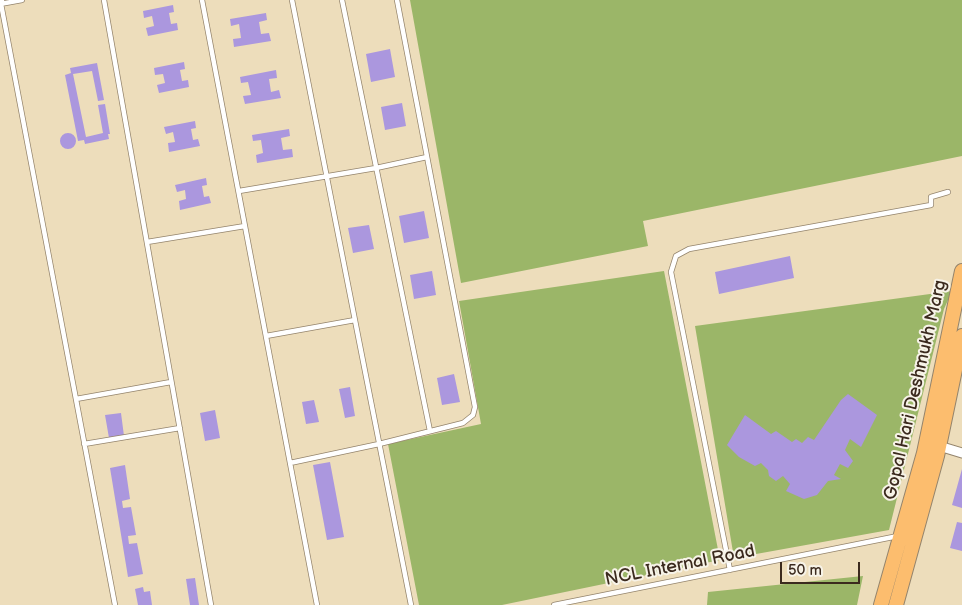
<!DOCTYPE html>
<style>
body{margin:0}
#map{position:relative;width:962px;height:605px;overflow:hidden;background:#edddbb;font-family:"Balsamiq Sans",sans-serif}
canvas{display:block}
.scale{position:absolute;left:780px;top:562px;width:80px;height:22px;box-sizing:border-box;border:2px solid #3b2a1e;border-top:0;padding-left:6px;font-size:15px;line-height:18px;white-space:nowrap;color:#3b2a1e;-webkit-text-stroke:4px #f7f3e8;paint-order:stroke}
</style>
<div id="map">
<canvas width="962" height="605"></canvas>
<div class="scale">50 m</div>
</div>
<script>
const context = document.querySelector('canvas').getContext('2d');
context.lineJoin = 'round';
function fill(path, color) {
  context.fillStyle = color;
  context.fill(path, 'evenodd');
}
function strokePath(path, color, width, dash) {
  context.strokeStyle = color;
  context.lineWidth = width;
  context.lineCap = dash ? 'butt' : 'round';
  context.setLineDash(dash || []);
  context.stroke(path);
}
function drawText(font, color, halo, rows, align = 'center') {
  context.font = font + ' "Balsamiq Sans",sans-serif';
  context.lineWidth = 4;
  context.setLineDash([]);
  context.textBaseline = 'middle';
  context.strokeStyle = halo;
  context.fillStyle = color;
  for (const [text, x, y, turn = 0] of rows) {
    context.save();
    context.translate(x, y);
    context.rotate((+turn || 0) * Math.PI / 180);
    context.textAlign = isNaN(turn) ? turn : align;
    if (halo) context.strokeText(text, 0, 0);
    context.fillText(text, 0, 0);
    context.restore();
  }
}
fill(new Path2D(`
 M 410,0 L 962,0 L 962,156 L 643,221 L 648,246 L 461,283 Z
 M 664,271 L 720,560 L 502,605 L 419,605 L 388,444 L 481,424 L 459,301 Z
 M 952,291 L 944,309 L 889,530 L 734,558 L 695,326 Z
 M 863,576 L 857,605 L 707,605 L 708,592 Z`), '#9bb668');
fill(new Path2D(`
 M 173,5 L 174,12 L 169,13 L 171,24 L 177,23 L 178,30 L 148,36 L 146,28 L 154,26 L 152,16 L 144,18 L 143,11 Z
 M 266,13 L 267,20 L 259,22 L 261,34 L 269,33 L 271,41 L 234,47 L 233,39 L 241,38 L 239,24 L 231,26 L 230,19 Z
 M 390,49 L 395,77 L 371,82 L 366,54 Z
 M 184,62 L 185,69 L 180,70 L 182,81 L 188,80 L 189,87 L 159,93 L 157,85 L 165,83 L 163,74 L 155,75 L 154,68 Z
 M 97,63 L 104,100 L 98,101 L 92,71 L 73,74 L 86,137 L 103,133 L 98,105 L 105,104 L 110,134 L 108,134 L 109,139 L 85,144 L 84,140 L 78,141 L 65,75 L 71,73 L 70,68 Z
 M 276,70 L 277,78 L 269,79 L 271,92 L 279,90 L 281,98 L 245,104 L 243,96 L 251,95 L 248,82 L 241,83 L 240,77 Z
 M 402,103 L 406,126 L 385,130 L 381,107 Z
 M 195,121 L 196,128 L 191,129 L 193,140 L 198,139 L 200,146 L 169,152 L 168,143 L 175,142 L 173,132 L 166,134 L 164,127 Z
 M 289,129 L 290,136 L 281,138 L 283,150 L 292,149 L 293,157 L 257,163 L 256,155 L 263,153 L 261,140 L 253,141 L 252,135 Z
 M60 141a8 8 0 1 1 16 0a8 8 0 1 1-16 0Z
 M 206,178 L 207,185 L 202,186 L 204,197 L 209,196 L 211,203 L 180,210 L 179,201 L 186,199 L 185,190 L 177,192 L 175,185 Z
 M 424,211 L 429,238 L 404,243 L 399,216 Z
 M 369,225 L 374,249 L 353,253 L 348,228 Z
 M 790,256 L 794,278 L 719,294 L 715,272 Z
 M 432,271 L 436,295 L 414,299 L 410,275 Z
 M 454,374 L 460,402 L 442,405 L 437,378 Z
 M 350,387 L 355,416 L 345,418 L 339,389 Z
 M 848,394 L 877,415 L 861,447 L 850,439 L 845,450 L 853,461 L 848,468 L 840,464 L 834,475 L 841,479 L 828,481 L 817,495 L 804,499 L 786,491 L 790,484 L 783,476 L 776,481 L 769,476 L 768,470 L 761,463 L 755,466 L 739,457 L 727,445 L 745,415 L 771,434 L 776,431 L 792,442 L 796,439 L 802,443 L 808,437 L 814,440 L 841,400 Z
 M 314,400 L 319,422 L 306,424 L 302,402 Z
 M 215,410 L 220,438 L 205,441 L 200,413 Z
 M 121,413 L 124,436 L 109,438 L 105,415 Z
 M 330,462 L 344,537 L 327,540 L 313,465 Z
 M 125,465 L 130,499 L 122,501 L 123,508 L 131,507 L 136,535 L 128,536 L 129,544 L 137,543 L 143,574 L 128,577 L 110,468 Z
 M 962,469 L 962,508 L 952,505 Z
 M 957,522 L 962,523 L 962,551 L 950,548 Z
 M 195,578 L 199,605 L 190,605 L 186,579 Z
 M 143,587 L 144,592 L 150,591 L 152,605 L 138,605 L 135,589 Z`), '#ab97de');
const lane = new Path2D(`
 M 2,0 L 1,4 L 115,605
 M 104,0 L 211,605
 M 202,0 L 317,605
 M 292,0 L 411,605
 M 342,0 L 430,431
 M 0,4 L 22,0
 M 239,191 L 376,168 L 427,157
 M 147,242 L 245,226
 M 266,336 L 355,320
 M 76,399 L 171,382
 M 84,444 L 180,428
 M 290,463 L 379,444 L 463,423 L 473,415 L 475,407 L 397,0
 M 730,570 L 671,272 L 676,256 L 689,249 L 931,205 L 931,197 L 948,192
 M 554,605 L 898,536`);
const street = new Path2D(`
 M 939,446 L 962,453`);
const primary = new Path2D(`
 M 881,605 L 924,453 L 962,271
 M 896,605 L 937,456 L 962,336`);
strokePath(lane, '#94846c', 6);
strokePath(street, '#94846c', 11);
strokePath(primary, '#94846c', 16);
strokePath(lane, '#fff', 4.5);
strokePath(street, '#fff', 9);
strokePath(primary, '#fcbd6e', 14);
drawText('18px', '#3b2a1e', '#f7f3e8', [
 ["Gopal Hari Deshmukh Marg",916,390,-77],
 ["NCL Internal Road",680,566,-11]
]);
</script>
